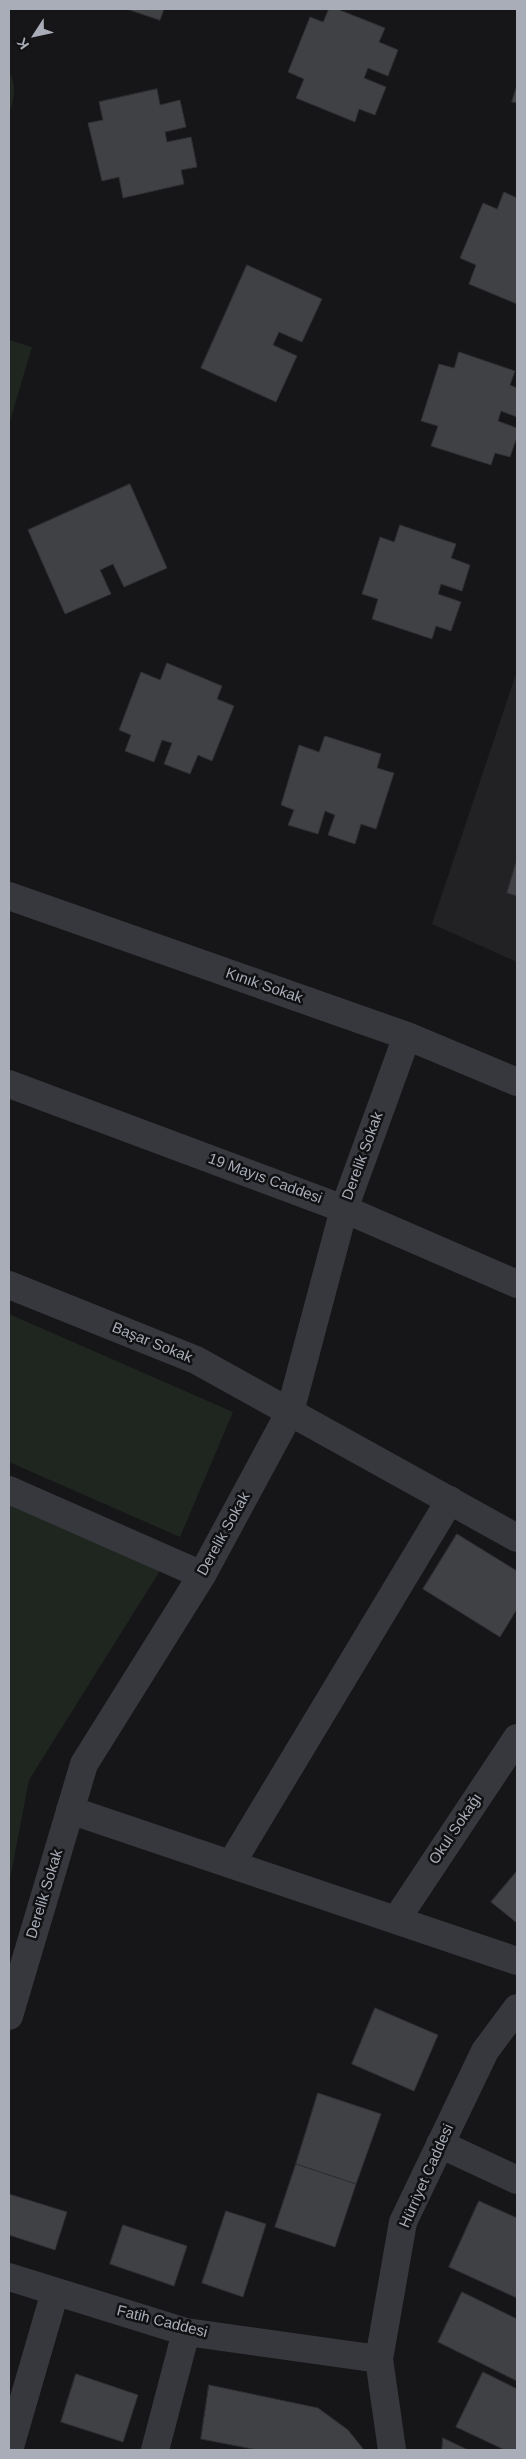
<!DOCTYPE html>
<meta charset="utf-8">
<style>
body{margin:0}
#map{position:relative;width:526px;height:2459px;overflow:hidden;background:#161618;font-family:Arial,sans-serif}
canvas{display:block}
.frame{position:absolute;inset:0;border:10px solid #a8adb8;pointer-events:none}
.north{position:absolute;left:10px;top:10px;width:50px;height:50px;-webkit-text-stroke:4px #111113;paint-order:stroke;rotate:235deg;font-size:14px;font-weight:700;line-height:20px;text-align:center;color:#a8adb8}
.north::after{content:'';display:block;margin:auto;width:18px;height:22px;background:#a8adb8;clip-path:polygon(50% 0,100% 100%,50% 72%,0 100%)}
</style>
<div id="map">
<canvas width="526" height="2459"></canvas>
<div class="frame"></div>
<div class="north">K</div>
</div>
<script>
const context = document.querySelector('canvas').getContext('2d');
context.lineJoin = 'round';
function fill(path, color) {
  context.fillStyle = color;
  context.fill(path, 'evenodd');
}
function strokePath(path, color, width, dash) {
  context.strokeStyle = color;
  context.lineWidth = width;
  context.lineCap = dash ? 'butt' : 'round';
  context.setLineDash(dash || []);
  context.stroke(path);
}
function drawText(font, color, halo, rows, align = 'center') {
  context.font = font + ' Arial,sans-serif';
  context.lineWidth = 5;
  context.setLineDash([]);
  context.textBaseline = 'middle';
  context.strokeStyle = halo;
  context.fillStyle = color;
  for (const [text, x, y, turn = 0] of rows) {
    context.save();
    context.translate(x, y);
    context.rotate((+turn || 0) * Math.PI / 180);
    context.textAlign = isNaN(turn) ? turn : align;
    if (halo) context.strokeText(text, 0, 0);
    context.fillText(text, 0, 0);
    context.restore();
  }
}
fill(new Path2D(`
 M 517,671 L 517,962 L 432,924 Z`), '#222225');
fill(new Path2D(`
 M 9,72 C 17,84 14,100 9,114 Z
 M 9,340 L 32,347 L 10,421 L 9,420 Z
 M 9,1314 L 233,1412 L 180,1537 L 9,1462 Z
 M 9,1499 L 163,1566 L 29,1780 L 9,1884 Z`), '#1e261f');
const building = new Path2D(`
 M 127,9 L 164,9 L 160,20 Z
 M 329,9 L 337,9 L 385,28 L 379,42 L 398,50 L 388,76 L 368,68 L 364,78 L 386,87 L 375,115 L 359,109 L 355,122 L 296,98 L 304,79 L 288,72 L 310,17 L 323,22 Z
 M 517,85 L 517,103 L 512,102 Z
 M 157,89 L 160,105 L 180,100 L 186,127 L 165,132 L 167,142 L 191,137 L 197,167 L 181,170 L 184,184 L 123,198 L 119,177 L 102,181 L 88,123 L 103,120 L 99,102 Z
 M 504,192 L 517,198 L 517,304 L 469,284 L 476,265 L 460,258 L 483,203 L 497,209 Z
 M 247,265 L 322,299 L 302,342 L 279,332 L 273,345 L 297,356 L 276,402 L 201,368 Z
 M 459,352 L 515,371 L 510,385 L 517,388 L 517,417 L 501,411 L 498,421 L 517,428 L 517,437 L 510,457 L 495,453 L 491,465 L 431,446 L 438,426 L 421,421 L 439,364 L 454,368 Z
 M 130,484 L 167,568 L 124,587 L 113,564 L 100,570 L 111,594 L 65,614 L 28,530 Z
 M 400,525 L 456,544 L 451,558 L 470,565 L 462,591 L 441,584 L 438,594 L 461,602 L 451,631 L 436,626 L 432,639 L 372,619 L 378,599 L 362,594 L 380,537 L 394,542 Z
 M 167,663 L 222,686 L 217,699 L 234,706 L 212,761 L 198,755 L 190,774 L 164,764 L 172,743 L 162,740 L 154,762 L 125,751 L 131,735 L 119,730 L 141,672 L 160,680 Z
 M 325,736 L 381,754 L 377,768 L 394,773 L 376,829 L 361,824 L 355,844 L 328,835 L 335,815 L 325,811 L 318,834 L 288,825 L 294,810 L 281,805 L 299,745 L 319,752 Z
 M 517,859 L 517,896 L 507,893 Z
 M 457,1534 L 517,1571 L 517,1609 L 500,1637 L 423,1589 Z
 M 517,1871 L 517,1923 L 491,1902 Z
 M 375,2008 L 438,2035 L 414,2091 L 352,2064 Z
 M 318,2093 L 381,2114 L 356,2184 L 296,2164 Z
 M 296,2164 L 356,2184 L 335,2247 L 275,2227 Z
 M 9,2194 L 67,2212 L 55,2250 L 9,2235 Z
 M 479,2201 L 517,2218 L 517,2298 L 449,2267 Z
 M 226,2211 L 266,2224 L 243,2297 L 202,2283 Z
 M 123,2225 L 187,2246 L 174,2286 L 110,2264 Z
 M 462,2292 L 517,2319 L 517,2381 L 438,2342 Z
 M 483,2372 L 517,2389 L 517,2450 L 505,2450 L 456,2427 Z
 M 76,2374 L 138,2395 L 123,2442 L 61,2422 Z
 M 209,2385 L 318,2408 L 348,2430 L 364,2450 L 258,2450 L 201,2439 Z
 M 443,2438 L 468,2450 L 442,2450 Z`);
fill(building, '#404145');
strokePath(building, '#303034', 1);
strokePath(new Path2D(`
 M 9,896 L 407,1036 L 517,1082
 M 9,1084 L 344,1209 L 517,1284
 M 9,1285 L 196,1360 L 517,1538
 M 9,1490 L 202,1575
 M 70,1810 L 517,1961
 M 231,1864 L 450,1500
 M 396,1920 L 517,1738
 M 9,2016 L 84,1764 L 202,1575 L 290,1412 L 344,1209 L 407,1036
 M 440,2144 L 517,2180
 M 9,2277 L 186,2332 L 379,2359
 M 9,2450 L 55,2292
 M 155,2450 L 186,2332
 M 392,2450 L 379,2359 L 403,2222 L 485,2051 L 517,2008`), '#37383d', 28);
drawText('15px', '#a8adb8', '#111113', [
 ["Kınık Sokak",264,986,19],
 ["Derelik Sokak",363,1156,-70],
 ["19 Mayıs Caddesi",265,1179,20],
 ["Başar Sokak",152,1343,22],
 ["Derelik Sokak",224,1534,-61],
 ["Okul Sokağı",456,1829,-56],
 ["Derelik Sokak",45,1894,-73],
 ["Hürriyet Caddesi",427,2176,-66],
 ["Fatih Caddesi",162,2322,14]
]);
</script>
